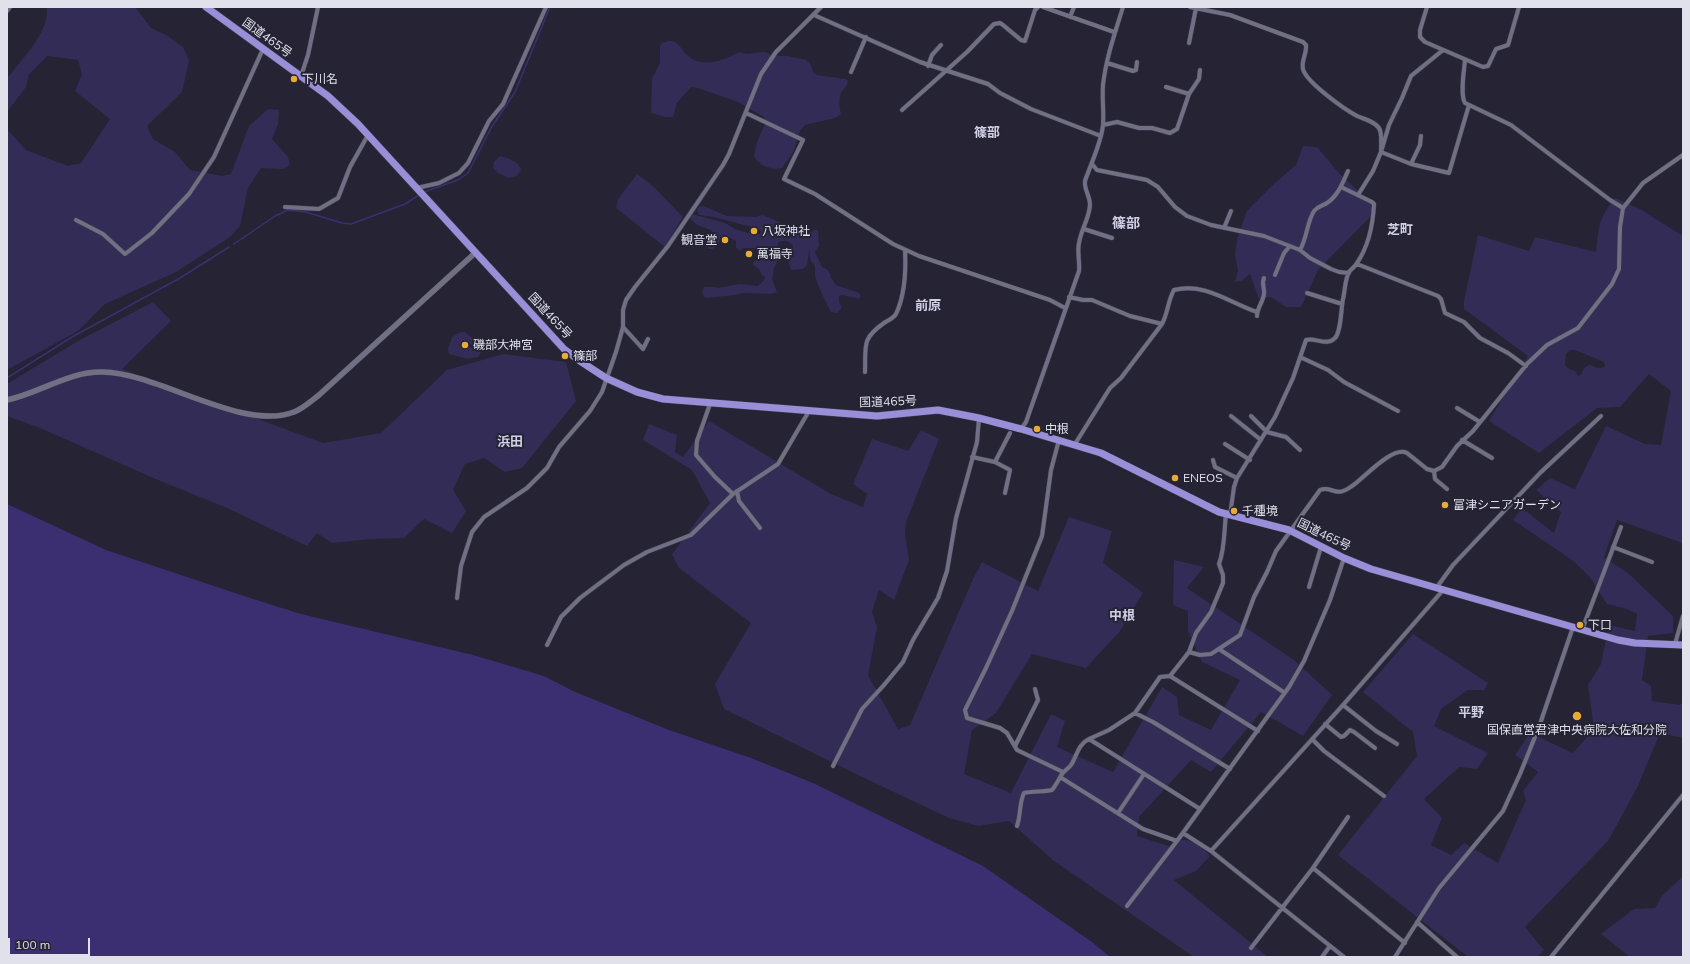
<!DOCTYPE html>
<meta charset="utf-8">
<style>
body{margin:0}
#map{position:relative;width:1690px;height:964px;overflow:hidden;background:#252334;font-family:Mulish,sans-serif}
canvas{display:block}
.frame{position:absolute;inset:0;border:8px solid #e1e1ec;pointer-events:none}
.scale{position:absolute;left:8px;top:938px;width:82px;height:18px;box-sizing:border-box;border:2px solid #e1e1ec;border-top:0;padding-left:5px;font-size:12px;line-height:14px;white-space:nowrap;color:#e1e1ec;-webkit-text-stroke:3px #252334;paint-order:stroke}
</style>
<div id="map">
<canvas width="1690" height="964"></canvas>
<div class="frame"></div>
<div class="scale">100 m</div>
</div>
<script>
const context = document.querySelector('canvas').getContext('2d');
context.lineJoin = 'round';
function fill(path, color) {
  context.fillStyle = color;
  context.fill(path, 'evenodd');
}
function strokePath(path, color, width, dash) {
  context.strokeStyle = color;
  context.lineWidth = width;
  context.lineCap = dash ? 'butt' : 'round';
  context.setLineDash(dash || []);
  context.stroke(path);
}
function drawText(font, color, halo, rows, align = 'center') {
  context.font = font + ' Mulish,"Noto Sans JP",sans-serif';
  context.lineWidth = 4;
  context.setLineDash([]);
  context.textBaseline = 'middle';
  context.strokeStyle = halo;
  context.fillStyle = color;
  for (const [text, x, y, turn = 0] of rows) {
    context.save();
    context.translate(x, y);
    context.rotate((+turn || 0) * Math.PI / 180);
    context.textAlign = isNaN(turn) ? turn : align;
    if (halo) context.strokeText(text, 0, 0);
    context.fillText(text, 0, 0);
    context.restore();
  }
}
fill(new Path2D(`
 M 47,7 L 135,7 L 151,28 L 166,35 L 183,47 L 189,61 L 182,92 L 147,126 L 153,139 L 175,152 L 190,170 L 222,176 L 231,174 L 249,126 L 268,109 L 279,110 L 278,124 L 272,139 L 288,157 L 290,165 L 283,169 L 261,168 L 248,188 L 240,226 L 230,237 L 176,272 L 105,304 L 78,331 L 7,370 L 7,129 L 26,150 L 68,166 L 81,163 L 110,119 L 75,91 L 82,74 L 78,60 L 47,56 L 29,74 L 26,87 L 7,112 L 7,77 L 11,74 C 25,55 49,32 47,7 Z
 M 669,41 C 680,41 681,50 688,56 C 704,69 724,60 739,52 L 746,54 L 765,52 L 774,56 L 788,56 L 806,60 L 811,65 L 813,72 L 817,75 L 845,79 L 848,81 C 847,87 844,88 841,93 C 838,100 840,108 841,114 L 835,118 L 805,125 L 800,131 L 793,152 L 782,168 C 773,171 757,165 754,156 L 757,142 L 765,124 L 764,117 L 738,102 L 698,88 L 691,87 L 677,103 L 673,117 L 665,117 L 651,113 L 652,78 L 660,63 L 660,46 L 662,43 Z
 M 1303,146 L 1317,147 L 1338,172 L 1371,203 L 1372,215 L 1318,270 L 1301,307 L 1286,307 L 1271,297 L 1259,299 L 1250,274 L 1241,281 L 1235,282 L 1238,270 L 1235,255 L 1237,239 L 1247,211 L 1276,182 L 1296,165 Z
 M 500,156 C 509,159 518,160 521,170 L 517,176 L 509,178 L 498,173 L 493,168 L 494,162 Z
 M 637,174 L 655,188 L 683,217 L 665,247 L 616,208 L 618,199 Z
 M 1615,198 L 1640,209 L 1683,236 L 1683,543 L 1617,520 L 1604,557 L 1628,573 L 1673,616 L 1673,633 L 1648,636 L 1642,680 L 1651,686 L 1652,701 L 1680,705 L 1683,701 L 1683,738 L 1660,733 L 1637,788 L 1608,841 L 1525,927 L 1544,950 L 1537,957 L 1468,957 L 1338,855 L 1417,756 L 1413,732 L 1363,692 L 1413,634 L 1488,683 L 1484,690 L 1468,690 L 1441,709 L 1434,726 L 1488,753 L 1477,769 L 1459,767 L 1424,799 L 1442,818 L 1431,845 L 1451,855 L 1464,843 L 1498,863 L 1526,800 L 1523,791 L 1538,772 L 1515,755 L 1530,733 L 1573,753 L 1594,729 L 1588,685 L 1601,664 L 1609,625 L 1635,631 L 1637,614 L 1627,609 L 1607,604 L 1589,576 L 1572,560 L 1513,520 L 1522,508 L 1554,533 L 1561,512 L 1536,490 L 1550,478 L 1575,489 L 1606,426 L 1645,444 L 1661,445 L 1671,391 L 1649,374 L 1620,407 L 1597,408 L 1539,453 L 1489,421 L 1528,356 L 1464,309 L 1464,301 L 1478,235 L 1529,251 L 1535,237 L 1596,252 C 1599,226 1598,219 1615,198 ZM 1570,350 L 1575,350 L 1604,362 L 1605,366 C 1600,370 1595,367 1590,365 C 1584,367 1583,369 1582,374 L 1578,376 L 1575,371 L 1569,369 L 1565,365 L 1566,354 Z
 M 700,206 L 706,207 L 727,216 L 756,217 L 763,215 L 786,225 L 807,228 L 808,232 L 812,232 L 814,230 L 818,230 L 819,246 L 815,252 L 822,267 L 828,270 L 830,274 L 831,278 L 836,285 L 859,293 L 861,296 L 859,299 L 842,295 L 839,296 L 839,302 L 842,308 L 837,313 L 831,312 C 827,304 816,283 815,275 C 815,269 816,265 811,261 L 809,251 L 807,265 L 803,269 L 791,270 L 788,259 L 793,246 C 790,241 783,239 778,243 L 777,262 L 774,268 L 772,279 L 777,292 L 770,294 L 743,293 L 736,295 L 705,298 L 702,292 L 704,287 L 715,287 L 718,288 L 739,284 L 758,286 L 763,281 L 765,277 L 762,275 L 759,269 L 753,265 L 753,262 L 759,258 L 759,248 L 743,248 L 742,250 L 739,250 L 736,248 L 736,241 L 724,235 L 720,237 L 719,243 L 713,249 L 709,249 L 708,247 L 711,244 L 714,233 L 711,230 L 697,225 L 690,218 L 690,216 L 692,214 L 725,223 L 735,229 L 748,233 L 760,234 L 761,231 L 757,229 L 758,227 L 748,226 L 714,217 L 699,215 L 697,209 Z
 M 153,302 L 171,321 L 122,369 L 323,443 L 381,433 L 447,370 L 503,354 L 566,362 L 576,401 L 522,468 L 505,472 L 484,458 L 465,464 L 453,490 L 466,511 L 452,533 L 424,519 L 404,538 L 371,539 L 332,543 L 317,533 L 307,546 L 227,508 L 158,480 L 40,428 L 7,416 L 7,384 L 78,341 Z
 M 461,332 L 465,332 L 478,343 L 478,345 L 473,346 L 468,342 L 464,342 L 462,348 L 466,349 L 470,347 L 475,348 L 481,352 L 478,357 L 468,359 L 449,354 L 448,349 L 452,337 Z
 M 709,421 L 831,494 L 863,507 L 867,494 L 853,484 L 872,439 L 908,451 L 921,430 L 939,439 L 906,522 L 905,534 L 909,560 L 894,600 L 879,590 L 872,612 L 877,627 L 868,675 L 898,729 L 910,725 L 973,579 L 982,562 L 1038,591 L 1069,517 L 1112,531 L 1103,563 L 1143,593 L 1120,631 L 1086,668 L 1032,654 L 996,713 L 972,730 L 964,774 L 1011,793 L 1051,714 L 1065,721 L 1057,747 L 1113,772 L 1162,687 L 1177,697 L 1179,715 L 1211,730 L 1240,680 L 1202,662 L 1188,631 L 1188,611 L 1173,605 L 1174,560 L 1204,567 L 1187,588 L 1294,660 L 1332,695 L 1303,736 L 1261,712 L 1211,772 L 1191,760 L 1139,817 L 1137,836 L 1175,848 L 1181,840 C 1192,839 1203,847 1210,856 L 1196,871 L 1174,880 L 1268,957 L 1194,957 L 1054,861 L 1009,821 L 978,826 L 949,818 L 858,775 L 724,709 L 715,684 L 751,623 L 679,568 L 672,554 L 710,503 L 692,470 L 643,440 L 649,424 L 677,435 L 675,452 L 683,457 Z
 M 1683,876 L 1683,957 L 1630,957 L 1601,934 L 1634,909 L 1655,908 L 1662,896 Z`), '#332c57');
fill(new Path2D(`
 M 7,504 L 106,550 L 250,598 L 301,614 L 473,655 L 544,676 L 573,691 L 669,730 L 751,758 L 813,783 L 983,866 L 1092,942 L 1110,957 L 7,957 Z`), '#3c2f71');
strokePath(new Path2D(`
 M 424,192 L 458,180 L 468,173 L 491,128 L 515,92 L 550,7
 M 234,244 L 275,216 L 288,210 L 306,212 L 342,223 L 351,224 L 405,204 L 419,195
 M 7,378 L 72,337 L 180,278 L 229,247`), '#3c2f71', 1.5);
const minor = new Path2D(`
 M 1043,7 L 1114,32
 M 1190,7 L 1230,15 L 1303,42 L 1306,45 C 1307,53 1301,61 1303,69 C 1306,82 1344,109 1357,116 C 1364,119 1377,122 1380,130 C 1382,136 1381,145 1381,152 L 1411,164 L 1449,173 L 1469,105
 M 1427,7 L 1420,30 L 1420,37 L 1425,42 L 1483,67 L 1488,66 L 1496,49 L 1508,45 L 1519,7
 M 7,11 L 10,7
 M 814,15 L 920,62 L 988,84 L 1000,93 L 1031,109 L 1101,136
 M 1070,17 L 1074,7
 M 1189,43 L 1196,8
 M 1465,60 C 1464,71 1460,95 1465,103 L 1511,125 L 1610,200 L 1623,208
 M 1107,63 L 1133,71 L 1136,70 L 1137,62
 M 928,66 L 932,55 L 941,45
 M 851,72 L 866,37
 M 301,76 L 308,55 L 318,7
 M 1166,87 L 1189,94
 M 902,110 L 967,52 L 994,24 L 1000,23 L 1003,25 L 1021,40 L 1025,41 L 1035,10 L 1038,7
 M 746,113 L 803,140 L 784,179 L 815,194 L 893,244 L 919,256 L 1050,300 L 1065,308
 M 1103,125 L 1117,122 L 1139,128 L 1152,128 L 1170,133 L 1177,129 L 1189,94 L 1199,79 L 1200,70
 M 1092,164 L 1097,170 L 1147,180 L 1158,187 L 1175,207 L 1187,216 L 1211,225 L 1264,236 L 1300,250 L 1310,258 L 1331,269 L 1339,272 L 1349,273
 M 1411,164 L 1420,145 L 1421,136
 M 417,188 L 439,183 L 459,173 L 468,163 L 489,121 L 503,104 L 546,7
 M 1358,195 L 1373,171 L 1381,152 L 1389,125 L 1402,98 L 1411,76 L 1443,50
 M 285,207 L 319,209 L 338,198 L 350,167 L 368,135
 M 76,220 L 103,234 L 125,254 L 152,233 L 189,194 L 214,157 L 263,49
 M 1224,228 L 1231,211
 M 1084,229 L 1112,238
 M 1300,250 C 1307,238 1307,222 1314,211 C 1318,206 1322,206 1327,203 C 1338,196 1343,182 1348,171
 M 1357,264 L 1438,296 L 1441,299 L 1445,313 L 1464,322 L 1480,338 L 1508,353 L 1526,366
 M 1275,275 L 1284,253 L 1290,246
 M 1307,293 L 1342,304
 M 1069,297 L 1083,300 L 1092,300 L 1130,316 L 1162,324
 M 1257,316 C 1257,308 1263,302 1264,294 C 1265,288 1261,284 1264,278
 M 623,327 L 643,349 L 648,339
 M 1300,357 L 1328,370 L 1344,382 L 1398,411
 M 865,372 C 866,346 861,339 884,323 C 887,321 894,318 896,314 C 905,295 906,270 905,250
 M 710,404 L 697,441 L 696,455 L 715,477 L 733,494
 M 1457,408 L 1480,422
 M 1231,416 L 1261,440
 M 1251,416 L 1267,432 L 1286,437 L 1300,450
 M 1021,429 L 1026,422 L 1079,271 C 1080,262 1077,252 1079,243 C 1081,230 1089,219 1090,205 C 1090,196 1084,190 1085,181 C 1091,163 1101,144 1103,125 C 1104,112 1102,98 1103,85 C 1106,58 1115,33 1123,7
 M 1059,440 L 1051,470 L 1042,536 L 1012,611 L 986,668 L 965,710 L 967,718 L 1000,728 L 1007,733 L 1017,750 L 1063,772
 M 1462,440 L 1492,458
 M 1075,444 L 1110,388 L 1121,378 L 1162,324 C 1168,313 1168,300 1174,290 C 1204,282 1230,303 1257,312
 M 1225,444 L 1250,460
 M 972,457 L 995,462 L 1010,470 L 1005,493
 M 1213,460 L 1215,467 L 1237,478
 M 995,462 L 1010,433
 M 1434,471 L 1435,479 L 1447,489
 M 737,491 L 739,501 L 760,528
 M 1230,515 L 1234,487 L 1237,478 L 1275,417 L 1293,378 L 1306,340 C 1315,337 1327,347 1335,338 C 1341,332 1341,309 1343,299 C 1345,291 1345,279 1349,272 C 1351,269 1355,267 1357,263 C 1368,247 1373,224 1374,204 L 1372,202 L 1341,187
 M 1613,547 L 1652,562
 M 1309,587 L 1321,547
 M 1437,587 L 1453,565 L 1540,473 L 1601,416
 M 457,598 L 461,566 L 472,532 L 484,517 L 527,488 L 547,468 L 559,447 L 590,411 L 602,392 L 616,352 L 623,327 L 623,310 L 626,300 L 635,287 L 668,246 L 723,165 L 729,154 L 761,74 L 776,52 L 821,7
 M 1582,630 L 1621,527
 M 1675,644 L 1683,616
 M 547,645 L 561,617 L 580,598 L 624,565 L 647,552 L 691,535 L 733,494 L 778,464 L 809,411
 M 1219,649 L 1285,693
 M 1189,652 L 1200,655 L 1211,654 L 1240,635 L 1254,597 L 1267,572 L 1276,551 L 1320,490 C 1332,485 1335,499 1352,486 C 1364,478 1393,445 1407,453 L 1427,469 L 1434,471 L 1442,467 L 1457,446 L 1473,431 L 1527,364 L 1547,345 L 1578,328 L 1612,284 L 1619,269 L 1620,227 L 1623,208 L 1643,183 L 1683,155
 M 1170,676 L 1189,652 L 1196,633 L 1211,612 L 1223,583 L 1223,575 L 1219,564 C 1225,548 1224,531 1226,514
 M 1343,705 L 1376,731 L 1397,744
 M 1135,713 L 1153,722 L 1230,769
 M 1325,724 L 1341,737 L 1344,736 L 1350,730 L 1354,732 L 1375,748
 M 1089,739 L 1109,730 L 1135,713 L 1160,677 L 1170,676 L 1258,731
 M 1312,739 L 1324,751 L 1384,796
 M 1015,746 L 1038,700 L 1035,689
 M 833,766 L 862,709 L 884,685 L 903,662 L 913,640 L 938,598 L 947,571 L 956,518 L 977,442 L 979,418
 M 1060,777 L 1143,829 L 1177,841
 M 1118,813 L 1144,774
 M 1017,826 C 1021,815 1019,803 1024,793 C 1033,791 1043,792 1052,790 C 1056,785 1059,779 1062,774 C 1065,770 1069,768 1071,765 C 1077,756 1078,744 1089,739 L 1200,809
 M 1183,833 L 1211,851 L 1344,957
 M 1211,851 L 1343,705 L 1444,589
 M 1313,868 L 1405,943
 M 1127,906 L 1177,841 L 1289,687 L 1304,661 L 1330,600 L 1344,558
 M 1417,922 L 1457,957
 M 1251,948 L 1313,868 L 1348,817
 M 1322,957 L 1330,946
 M 1395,957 L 1439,888 L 1503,811 L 1520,774 L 1539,727 L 1573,627
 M 1551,957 L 1683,795`);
const tertiary = new Path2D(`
 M 7,400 C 40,393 69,371 103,372 C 159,373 242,432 294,412 C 304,408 311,401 319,395 L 475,253`);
const trunk = new Path2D(`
 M 206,7 L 328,96 L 358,124 L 564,349 L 580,361 L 606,378 L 637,392 L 663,399 L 877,416 L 938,410 L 979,418 L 1021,429 L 1101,453 L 1219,512 L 1289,530 L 1344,558 L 1371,569 L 1618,640 L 1635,643 L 1683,645`);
strokePath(minor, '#413f4d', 5);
strokePath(tertiary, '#413f4d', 6);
strokePath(trunk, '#413f4d', 8);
strokePath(minor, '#706f83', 4);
strokePath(tertiary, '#706f83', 5.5);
strokePath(trunk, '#998fd8', 7);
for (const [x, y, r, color] of [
 [294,79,4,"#e8ab37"],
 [754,231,4,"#e8ab37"],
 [725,240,4,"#e8ab37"],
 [749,254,4,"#e8ab37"],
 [465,345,4,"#e8ab37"],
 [565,356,4,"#e8ab37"],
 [1037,429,4,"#e8ab37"],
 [1175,478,4,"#e8ab37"],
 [1445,505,4,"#e8ab37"],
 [1234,511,4,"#e8ab37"],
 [1580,625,4,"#e8ab37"],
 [1577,716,5,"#e8ab37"]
]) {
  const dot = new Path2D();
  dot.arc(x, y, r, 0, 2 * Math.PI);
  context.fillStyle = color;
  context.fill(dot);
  strokePath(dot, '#252334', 1.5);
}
drawText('12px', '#e1e1ec', '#252334', [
 ["国道465号",267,38,36],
 ["国道465号",550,316,47],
 ["国道465号",888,402,-2],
 ["国道465号",1324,535,26]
]);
drawText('12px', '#e1e1ec', '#252334', [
 ["下川名",302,79],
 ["八坂神社",762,231],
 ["観音堂",717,240,"right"],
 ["萬福寺",757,254],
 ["磯部大神宮",473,345],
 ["篠部",573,356],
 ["中根",1045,429],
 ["ENEOS",1183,478],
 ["富津シニアガーデン",1453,505],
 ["千種境",1242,511],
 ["下口",1588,625],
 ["国保直営君津中央病院大佐和分院",1577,730,"center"]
], 'left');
drawText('bold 13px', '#d1cfe6', '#252334', [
 ["篠部",987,133],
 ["芝町",1400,230],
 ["前原",928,306],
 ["浜田",510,442],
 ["中根",1122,616],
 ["平野",1471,713]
]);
drawText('bold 14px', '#d1cfe6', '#252334', [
 ["篠部",1126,224]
]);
</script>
